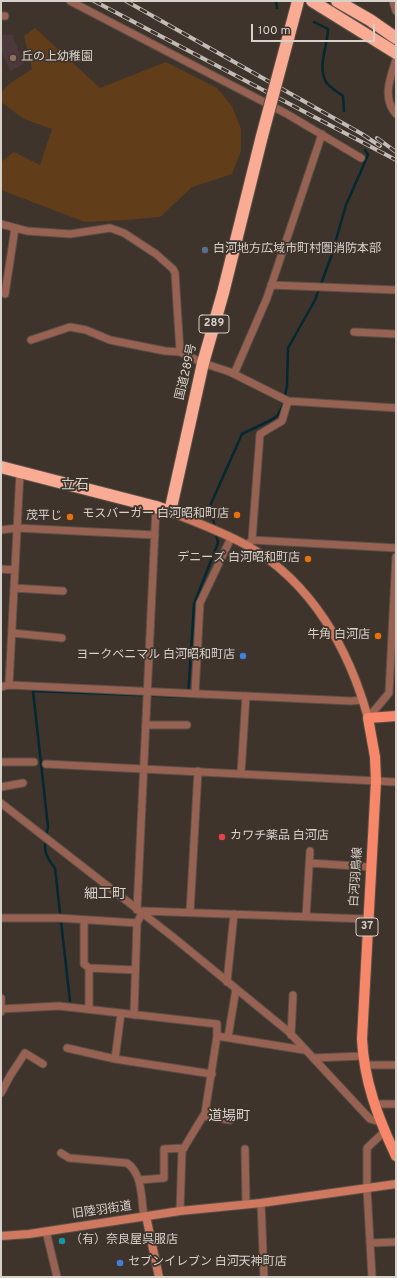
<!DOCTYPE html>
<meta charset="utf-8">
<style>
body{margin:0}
#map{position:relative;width:397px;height:1278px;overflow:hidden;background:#3f342b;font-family:Overpass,sans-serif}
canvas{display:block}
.frame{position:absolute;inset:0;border:2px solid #d7d1cb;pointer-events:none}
.scale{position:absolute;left:251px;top:24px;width:124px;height:18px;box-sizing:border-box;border:2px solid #d7d1cb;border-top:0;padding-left:5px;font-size:12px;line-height:14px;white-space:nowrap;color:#d7d1cb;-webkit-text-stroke:3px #3f342b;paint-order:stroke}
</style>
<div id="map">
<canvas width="397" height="1278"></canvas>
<div class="frame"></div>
<div class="scale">100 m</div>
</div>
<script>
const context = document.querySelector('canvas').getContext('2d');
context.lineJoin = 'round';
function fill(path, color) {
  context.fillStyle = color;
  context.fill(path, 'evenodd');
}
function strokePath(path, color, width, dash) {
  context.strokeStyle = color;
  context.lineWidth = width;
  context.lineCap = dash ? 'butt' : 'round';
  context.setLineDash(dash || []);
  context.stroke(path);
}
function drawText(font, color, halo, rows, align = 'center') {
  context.font = font + ' Overpass,"Noto Sans JP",sans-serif';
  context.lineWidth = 3.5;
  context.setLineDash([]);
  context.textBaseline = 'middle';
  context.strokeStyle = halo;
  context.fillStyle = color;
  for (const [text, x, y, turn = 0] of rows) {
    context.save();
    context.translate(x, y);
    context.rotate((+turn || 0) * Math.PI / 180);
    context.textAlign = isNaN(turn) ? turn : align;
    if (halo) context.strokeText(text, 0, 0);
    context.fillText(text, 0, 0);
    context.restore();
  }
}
fill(new Path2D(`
 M 1,34 L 12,35 L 24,64 L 10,71 L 1,51 Z`), '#4d383b');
fill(new Path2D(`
 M 35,28 L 100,88 L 166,62 L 217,88 L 232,106 L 241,129 L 241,151 L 232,174 L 192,187 L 160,217 L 126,220 L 85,222 L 1,190 L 1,162 L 14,152 L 40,165 L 52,129 L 24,119 L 1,102 L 1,93 L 9,84 L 32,69 L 24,36 Z`), '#623d19');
strokePath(new Path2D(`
 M 276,1 L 277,8
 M 314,22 L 328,29 C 328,46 317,65 326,82 C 329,87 338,92 343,96 L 344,111
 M 215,528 L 210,506 L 242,434 L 271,420 L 277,416 L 283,405 L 287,386 L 288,348 L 315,300 L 331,257 L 346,205 L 368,155 L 365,150
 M 70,1001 L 55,868 C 42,853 44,845 48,827 L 33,691 L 188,697 L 194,604 L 218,543 L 216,533`), '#042831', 2.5);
const street = new Path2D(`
 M 70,1 L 287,114 L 361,158
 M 393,1 L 396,11
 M 1,16 L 5,16
 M 396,60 C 390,78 382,98 396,114
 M 1,224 L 27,231 L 70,234 L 110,228 L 124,233 L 156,254 L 173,269 L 175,273 L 180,352 L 203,363 L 230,372 L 288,401 L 396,408
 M 271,285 L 396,290
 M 5,294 L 15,228
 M 354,332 L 396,334
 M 31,340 L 70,327 L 86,330 L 110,340 L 165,351 L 180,352
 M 234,374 L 267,298 L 322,134
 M 1,530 L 17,528 L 155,535
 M 252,540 L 260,434 L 282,421 L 288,401
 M 250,542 L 252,540 L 396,548
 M 1,569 L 15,570
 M 14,588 L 63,591
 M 12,633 L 62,638
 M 9,685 L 20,472
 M 1,687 L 9,685 L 351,701 L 363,700
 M 195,693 L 200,603 L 231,538
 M 368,718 L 389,693 L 396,557
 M 146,725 L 187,725
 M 1,762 L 34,762
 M 46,764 L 396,782
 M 241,773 L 246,696
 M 1,787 L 23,783
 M 1,803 L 173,937 L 289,1032 L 370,1119 L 380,1122
 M 310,863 L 370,867
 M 137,910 L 156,507
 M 190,912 L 198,771
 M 306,917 L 310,851
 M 1,918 L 59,918 L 137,923
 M 84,920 L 84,964 L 89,968 L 135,970
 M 89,968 L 89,1009
 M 227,982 L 234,914
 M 1,998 L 1,1012
 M 1,1009 L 59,1006 L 217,1024 L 217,1036 L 205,1113 L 182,1151 L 180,1211
 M 134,1015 L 137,923 L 143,911 L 367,919
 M 291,1035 L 293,995
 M 217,1036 L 304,1050
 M 228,1037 L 236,989
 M 67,1048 L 115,1059 L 212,1074
 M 313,1058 L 363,1056
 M 115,1059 L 121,1013
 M 364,1065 L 396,1065
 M 1,1093 L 10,1076 L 25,1053 L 43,1064
 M 374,1104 L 396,1104
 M 204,1116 L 230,1120
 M 245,1149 L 246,1204
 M 61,1153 L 69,1158 L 127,1163 C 143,1174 141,1199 144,1217
 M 139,1180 L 164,1178 L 164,1149 L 184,1148
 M 261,1203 L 264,1277
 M 46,1231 L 57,1277
 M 370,1243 L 396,1242
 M 372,1277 L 367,1189 L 367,1148 L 385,1131`);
const secondary = new Path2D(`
 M 170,512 C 196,522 223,532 248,546 C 312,583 349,649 368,718
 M 146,1216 L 159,1277
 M 1,1236 L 29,1234 L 180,1211 L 261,1203 L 396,1184`);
const primary = new Path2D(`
 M 396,716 L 368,718 L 375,757 L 376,781 L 362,1039 C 364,1081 378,1118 396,1156`);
const highway = new Path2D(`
 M 312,1 L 396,53
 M 337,1 L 370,20 L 396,38
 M 1,467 L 156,507 L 170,512 L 203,363 L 223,293 L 262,136`);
strokePath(street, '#5a5048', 9);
strokePath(secondary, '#5a5048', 10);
strokePath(primary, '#5a5048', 12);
strokePath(highway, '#5a5048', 14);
strokePath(street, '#986252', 7);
strokePath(secondary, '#cd785f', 8);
strokePath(primary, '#f68869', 10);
strokePath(highway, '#faab94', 12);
const rail = new Path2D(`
 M 94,1 L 396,160
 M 126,1 L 362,134 L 380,146
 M 377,138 L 396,152`);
strokePath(rail, '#c3bcb6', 4);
strokePath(rail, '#3f342b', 2.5, [8]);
const highwayBridge = new Path2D(`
 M 262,136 L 298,1`);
strokePath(highwayBridge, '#5a5048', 14, []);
strokePath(highwayBridge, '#faab94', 12);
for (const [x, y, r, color] of [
 [13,58,4,"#8d6e63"],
 [205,250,4,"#5c6f8a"],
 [237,515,4,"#e8710a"],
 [70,517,4,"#e8710a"],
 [308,559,4,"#e8710a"],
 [378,636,4,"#e8710a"],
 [243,656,4,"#3f7fe0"],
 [222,837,4,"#e0444e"],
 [62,1241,4,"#0f9aa8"],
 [120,1263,4,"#3f7fe0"]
]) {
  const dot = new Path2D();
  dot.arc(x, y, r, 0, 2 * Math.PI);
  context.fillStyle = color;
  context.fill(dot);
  strokePath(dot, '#3f342b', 1.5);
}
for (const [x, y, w] of [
 [214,324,30],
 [367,927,22]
]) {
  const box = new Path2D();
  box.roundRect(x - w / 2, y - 9, w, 18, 3);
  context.fillStyle = '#3f342b';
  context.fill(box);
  strokePath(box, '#d7d1cb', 1);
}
drawText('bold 11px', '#d7d1cb', null, [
 ["289",214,324],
 ["37",367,927]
]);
drawText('12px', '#d7d1cb', '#3f342b', [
 ["丘の上幼稚園",21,58],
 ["白河地方広域市町村圏消防本部",213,250],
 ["モスバーガー 白河昭和町店",229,515,"right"],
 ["茂平じ",62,517,"right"],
 ["デニーズ 白河昭和町店",300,559,"right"],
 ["牛角 白河店",370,636,"right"],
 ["ヨークベニマル 白河昭和町店",235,656,"right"],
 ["カワチ薬品 白河店",230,837],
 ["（有）奈良屋呉服店",70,1241],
 ["セブンイレブン 白河天神町店",128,1263]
], 'left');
drawText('12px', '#d7d1cb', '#3f342b', [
 ["国道289号",187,372,-77],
 ["白河羽鳥線",357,877,-86],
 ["旧陸羽街道",102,1211,-8]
]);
drawText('14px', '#d7d1cb', '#3f342b', [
 ["立石",75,486],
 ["細工町",105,895],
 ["道場町",229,1117]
]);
</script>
